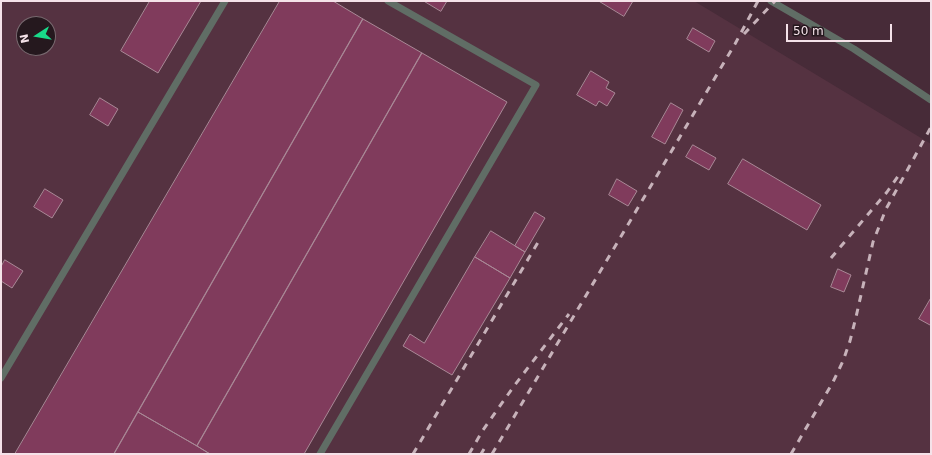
<!DOCTYPE html>
<style>
body{margin:0}
#map{position:relative;width:932px;height:455px;overflow:hidden;background:#472b38;font-family:"DejaVu Sans",sans-serif}
canvas{display:block}
.frame{position:absolute;inset:0;border:2px solid #f5e2e9;pointer-events:none}
.north{position:absolute;left:16px;top:16px;width:40px;height:40px;box-sizing:border-box;background:#25181e;border:1px solid #78696f;border-radius:50%;rotate:258deg;font-size:11px;font-weight:700;line-height:16px;text-align:center;color:#f5e2e9}
.north::after{content:'';display:block;margin:auto;width:14px;height:18px;background:#19d989;clip-path:polygon(50% 0,100% 100%,50% 72%,0 100%)}
.scale{position:absolute;left:786px;top:24px;width:106px;height:18px;box-sizing:border-box;border:2px solid #f5e2e9;border-top:0;padding-left:5px;font-size:12px;line-height:14px;white-space:nowrap;color:#f5e2e9;-webkit-text-stroke:3px #25181e;paint-order:stroke}
</style>
<div id="map">
<canvas width="932" height="455"></canvas>
<div class="frame"></div>
<div class="north">N</div>
<div class="scale">50 m</div>
</div>
<script>
const context = document.querySelector('canvas').getContext('2d');
context.lineJoin = 'round';
function fill(path, color) {
  context.fillStyle = color;
  context.fill(path, 'evenodd');
}
function strokePath(path, color, width, dash) {
  context.strokeStyle = color;
  context.lineWidth = width;
  context.lineCap = dash ? 'butt' : 'round';
  context.setLineDash(dash || []);
  context.stroke(path);
}
fill(new Path2D(`
 M 1,1 L 694,1 L 931,144 L 931,454 L 1,454 ZM 24,24 L 48,24 L 48,48 L 24,48 Z`), '#553241');
const building = new Path2D(`
 M 150,1 L 201,1 L 158,73 L 121,51 Z
 M 280,1 L 333,1 L 363,19 L 114,454 L 15,454 Z
 M 424,1 L 447,1 L 441,11 Z
 M 599,1 L 633,1 L 624,16 Z
 M 363,19 L 422,53 L 197,446 L 138,412 Z
 M 693,28 L 715,41 L 709,52 L 687,39 Z
 M 422,53 L 507,102 L 304,454 L 210,454 L 197,446 Z
 M 591,71 L 609,82 L 606,88 L 615,93 L 607,106 L 599,101 L 596,106 L 577,95 Z
 M 100,98 L 118,109 L 108,126 L 90,115 Z
 M 671,103 L 683,110 L 665,144 L 652,137 Z
 M 693,145 L 716,158 L 709,170 L 686,157 Z
 M 743,159 L 821,205 L 807,230 L 728,184 Z
 M 617,179 L 637,191 L 628,206 L 609,195 Z
 M 45,189 L 63,200 L 52,218 L 34,207 Z
 M 535,212 L 545,218 L 525,252 L 515,246 Z
 M 491,231 L 525,252 L 510,278 L 475,257 Z
 M 475,257 L 510,278 L 452,375 L 403,346 L 410,334 L 424,343 Z
 M 5,260 L 23,271 L 12,288 L 1,281 L 1,267 Z
 M 838,269 L 851,275 L 844,292 L 831,287 Z
 M 931,298 L 931,324 L 930,325 L 919,319 Z
 M 138,412 L 197,446 L 210,454 L 114,454 Z`);
fill(building, '#803b5c');
strokePath(building, '#a98896', 1);
strokePath(new Path2D(`
 M 771,1 L 854,49 L 931,100
 M 1,378 L 225,1
 M 320,454 L 536,85 L 388,1`), '#606d65', 7);
strokePath(new Path2D(`
 M 744,34 L 775,1
 M 831,258 L 887,192 L 901,172
 M 413,454 L 540,239
 M 469,454 L 483,430 L 514,386 L 569,314
 M 481,454 L 484,449
 M 492,454 L 735,44 L 758,1
 M 791,454 L 833,382 L 843,361 L 850,341 L 856,317 L 873,242 L 886,209 L 931,127`), '#c7b2ba', 3, [7, 7]);
</script>
